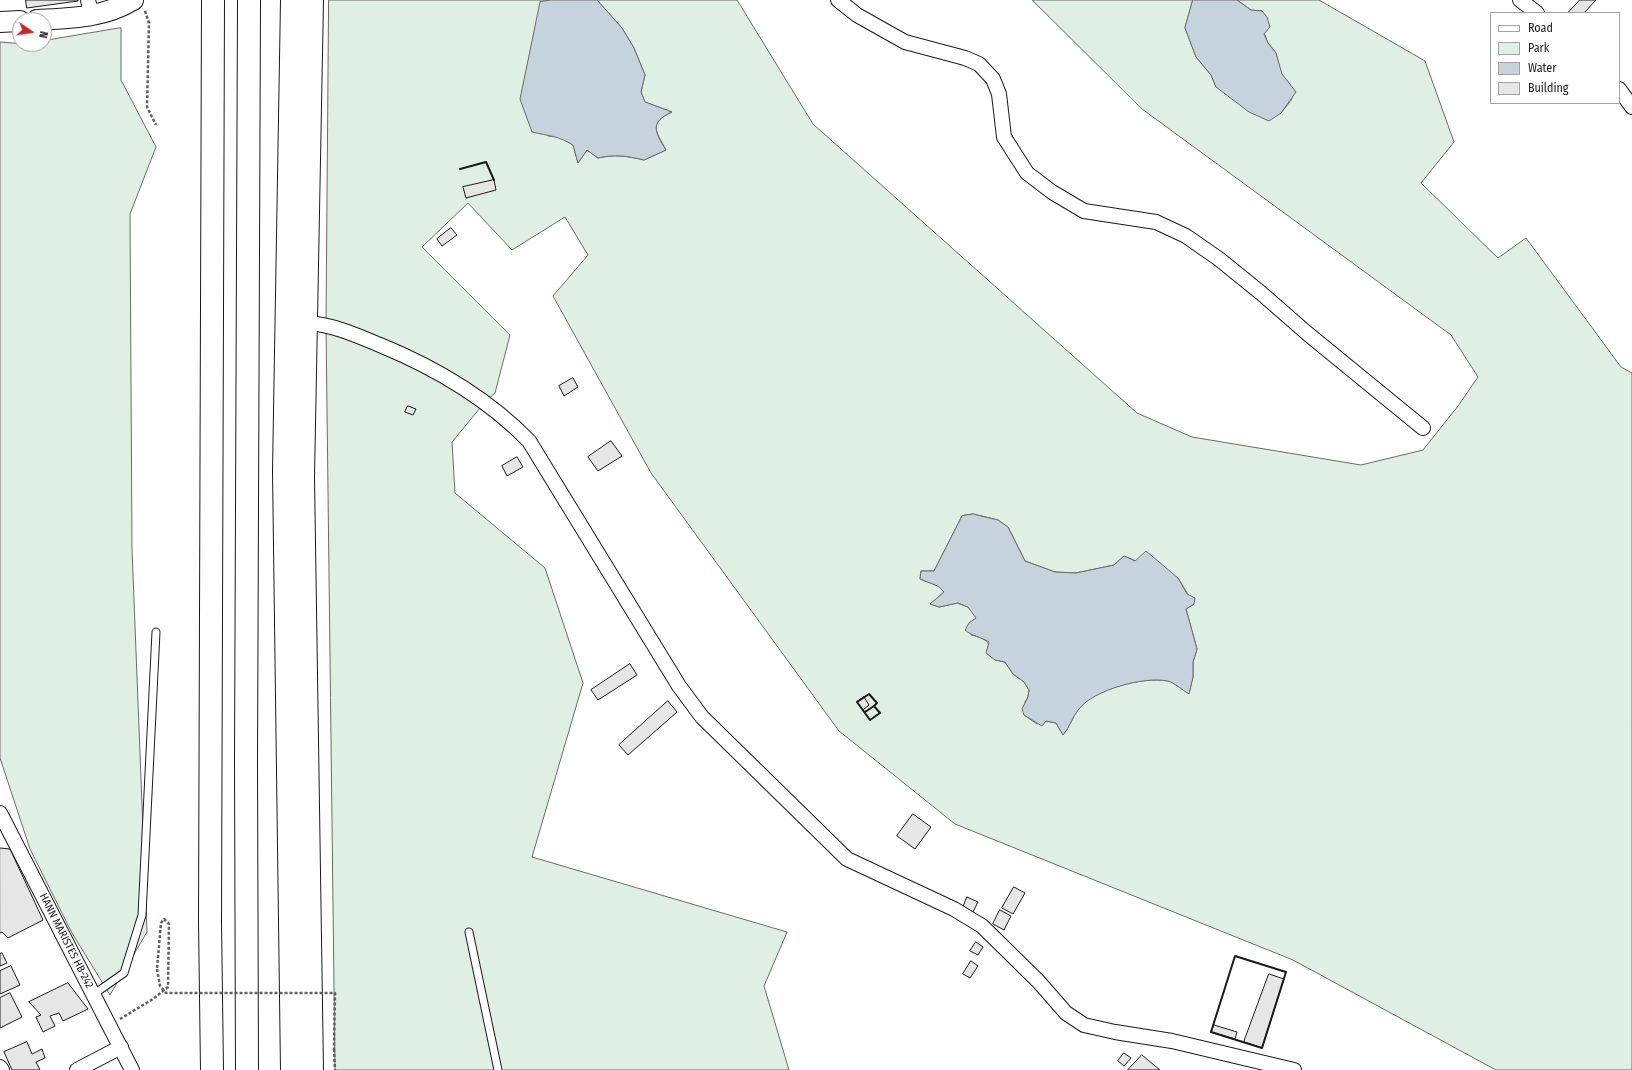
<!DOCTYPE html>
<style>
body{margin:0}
#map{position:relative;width:1632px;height:1070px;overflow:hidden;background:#fff;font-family:"Fira Sans Condensed",sans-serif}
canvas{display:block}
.legend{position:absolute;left:1490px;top:12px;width:130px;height:92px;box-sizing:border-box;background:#fff;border:1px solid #a3a3a3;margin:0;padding:5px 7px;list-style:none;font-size:12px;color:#1a1a1a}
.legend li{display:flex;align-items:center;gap:8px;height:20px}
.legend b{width:20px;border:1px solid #a3a3a3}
.north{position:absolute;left:12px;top:12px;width:40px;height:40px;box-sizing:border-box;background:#fff;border:1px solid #a3a3a3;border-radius:50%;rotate:103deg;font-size:11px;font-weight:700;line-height:16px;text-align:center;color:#1a1a1a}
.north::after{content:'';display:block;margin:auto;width:14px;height:18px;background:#c62828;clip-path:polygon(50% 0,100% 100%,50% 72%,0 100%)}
</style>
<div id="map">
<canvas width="1632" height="1070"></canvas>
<ul class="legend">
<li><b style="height:5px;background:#fff"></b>Road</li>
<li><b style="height:11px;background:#e0efe3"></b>Park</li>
<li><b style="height:11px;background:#c6d2dc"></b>Water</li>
<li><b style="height:11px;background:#e6e6e6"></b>Building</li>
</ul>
<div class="north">N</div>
</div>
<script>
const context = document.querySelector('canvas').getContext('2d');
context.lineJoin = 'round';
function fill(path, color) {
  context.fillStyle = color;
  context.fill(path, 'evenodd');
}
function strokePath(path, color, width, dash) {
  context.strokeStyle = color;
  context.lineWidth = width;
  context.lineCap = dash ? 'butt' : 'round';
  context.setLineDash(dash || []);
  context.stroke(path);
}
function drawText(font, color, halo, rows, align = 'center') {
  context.font = font + ' "Fira Sans Condensed",sans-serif';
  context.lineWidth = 3;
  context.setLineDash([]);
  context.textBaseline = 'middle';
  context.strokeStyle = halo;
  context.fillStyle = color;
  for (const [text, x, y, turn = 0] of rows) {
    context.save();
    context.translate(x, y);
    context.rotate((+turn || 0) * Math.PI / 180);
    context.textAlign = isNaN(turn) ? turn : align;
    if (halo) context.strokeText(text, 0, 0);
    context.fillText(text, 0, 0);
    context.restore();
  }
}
const green = new Path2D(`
 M 329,0 L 551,0 L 548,136 L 560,137 L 573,145 L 578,163 L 587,150 L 598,158 C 615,154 627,156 644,160 L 666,150 C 657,132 647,124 672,112 L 645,102 L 641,92 L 645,75 L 634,48 L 622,28 L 597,0 L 737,0 L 813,124 L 1137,413 L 1192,437 L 1361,465 L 1423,450 L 1458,406 L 1478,377 L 1451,335 L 1142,109 L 1032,0 L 1193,0 L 1185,28 L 1196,57 L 1211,75 L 1216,87 L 1281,113 L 1292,99 L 1290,84 L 1281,74 L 1276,53 L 1268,43 L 1264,33 L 1270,27 L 1262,11 L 1251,10 L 1237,0 L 1319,0 L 1425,61 L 1454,142 L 1421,183 L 1498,258 L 1526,238 L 1621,367 L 1632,373 L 1632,1070 L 1496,1070 L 1293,960 L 955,824 L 839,731 L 651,473 L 553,296 L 588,255 L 565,217 L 512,250 L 468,203 L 422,247 L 510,335 L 495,393 L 485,402 L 452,442 L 455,493 L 545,568 L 583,683 L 532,857 L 787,932 L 764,986 L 789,1070 L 335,1070 L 326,325 ZM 973,514 L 998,520 L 1008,527 L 1025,561 L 1055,572 L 1076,573 L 1114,565 L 1124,556 L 1178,578 L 1194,604 L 1186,609 L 1197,649 L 1193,662 L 1193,677 L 1189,693 C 1182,690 1175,682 1168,681 C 1144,676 1094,689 1079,708 C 1072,717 1070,727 1063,735 L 1056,723 L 1046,721 L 1037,724 L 1024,715 L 1025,702 L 1028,697 L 1029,690 L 1024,682 L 1013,674 L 1005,662 L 995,660 C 989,643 989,639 971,635 L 969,623 L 977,618 L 968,607 L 957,603 L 939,607 L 931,604 L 944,592 L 938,586 L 920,579 L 921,571 L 934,571 L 962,516 Z
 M 121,28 L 121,80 L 156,147 L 130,214 L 132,549 L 147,932 L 110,995 L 72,933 L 30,849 L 0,758 L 0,42 L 26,44 L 44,44 L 44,41 Z`);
fill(green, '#e0efe3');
strokePath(green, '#6a6a6a', 1);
const water = new Path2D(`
 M 551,0 L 597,0 L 622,28 L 634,48 L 645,75 L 641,92 L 645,102 L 672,112 C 649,122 655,132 666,150 L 644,160 C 627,156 615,154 598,158 L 587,150 L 578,163 L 573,145 C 559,136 549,136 532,132 L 520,99 L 540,2 Z
 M 1193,0 L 1237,0 L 1251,10 L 1262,11 L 1267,17 L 1270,27 L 1264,34 L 1268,43 L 1276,53 L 1282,74 L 1296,92 L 1281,113 L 1269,121 L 1249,112 L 1216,87 L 1211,75 L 1196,57 L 1185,28 Z
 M 973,514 L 998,520 L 1008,527 L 1025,561 L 1055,572 L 1076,573 L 1114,565 L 1124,556 L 1135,561 L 1146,551 L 1178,578 L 1187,594 L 1195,598 L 1194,604 L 1186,609 L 1197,649 L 1193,662 L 1193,677 L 1189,694 C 1182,690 1174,682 1167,681 C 1145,676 1093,690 1079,709 C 1072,717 1070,727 1063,735 L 1056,723 L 1046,721 L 1042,726 L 1024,715 L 1022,709 L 1028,697 L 1029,690 L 1024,682 L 1013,674 L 1005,662 L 995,660 L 986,653 L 989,642 C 981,637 972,636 965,630 L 969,623 L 976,618 L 968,607 L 958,603 L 939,607 L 930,604 L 944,592 L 938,586 L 920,579 L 921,571 L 934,571 L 962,516 Z`);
fill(water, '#c6d2dc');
strokePath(water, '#6a6a6a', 1);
const building = new Path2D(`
 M 26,0 L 78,0 L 78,1 L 27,8 Z
 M 1580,0 L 1596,0 L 1584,13 L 1568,13 Z
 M 494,180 L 496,190 L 466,198 L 463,187 Z
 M 451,228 L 457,235 L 442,246 L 437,239 Z
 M 573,378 L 578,387 L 564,396 L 559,386 Z
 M 408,406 L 416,409 L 413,415 L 405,412 Z
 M 611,441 L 622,456 L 598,471 L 588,457 Z
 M 517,457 L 523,467 L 507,476 L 502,466 Z
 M 630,664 L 637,675 L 598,700 L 591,690 Z
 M 864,697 L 869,705 L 863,710 L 857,702 Z
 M 668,701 L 677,712 L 628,755 L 619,745 Z
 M 913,814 L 931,827 L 915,849 L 897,836 Z
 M 0,848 L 10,849 L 43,920 L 8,938 L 2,932 L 0,933 Z
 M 1014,887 L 1025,893 L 1013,914 L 1002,908 Z
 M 967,897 L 978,902 L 973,912 L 963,908 Z
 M 1000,910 L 1011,916 L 1004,930 L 993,924 Z
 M 976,942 L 983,947 L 978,955 L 970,951 Z
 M 2,953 L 7,963 L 0,966 L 0,954 Z
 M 971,961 L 978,966 L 970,978 L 963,974 Z
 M 11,966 L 20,985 L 0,994 L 0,971 Z
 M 1269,974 L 1284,979 L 1262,1048 L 1244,1042 Z
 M 68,983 L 88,1009 L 63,1021 L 59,1013 L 50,1016 L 55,1026 L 43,1032 L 36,1017 L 41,1015 L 29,1002 Z
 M 10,993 L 22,1017 L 0,1028 L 0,998 Z
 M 1214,1025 L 1237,1032 L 1235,1039 L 1211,1032 Z
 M 27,1042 L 32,1054 L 42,1049 L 45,1058 L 36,1062 L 40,1070 L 12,1070 L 4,1052 Z
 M 1124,1053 L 1131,1058 L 1124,1066 L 1118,1061 Z
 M 1142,1055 L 1160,1070 L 1128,1070 Z`);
fill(building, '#e6e6e6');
strokePath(building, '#1a1a1a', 1);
const lane = new Path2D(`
 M 469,932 L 498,1070
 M 94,994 L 124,973 L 142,915 L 156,632`);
const street = new Path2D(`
 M 88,0 L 92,16
 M 838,0 L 857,15 L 905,42 L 965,58 L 979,64 L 993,79 L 999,94 L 1004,137 L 1027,173 L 1052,192 L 1084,211 L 1156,222 L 1186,236 L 1219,259 L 1261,293 L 1308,334 L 1423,428
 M 1520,0 L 1537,13
 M 1619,89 L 1632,107
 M 308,323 C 334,325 356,335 380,345 C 436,368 487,398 529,441 L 679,686 L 702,717 L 847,859 L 954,909 L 982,926 L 1038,981 L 1066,1013 L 1084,1025 L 1115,1032 L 1172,1041 L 1294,1070
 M 0,813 L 132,1070
 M 0,1067 L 2,1070
 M 77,1070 L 121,1047`);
const secondary = new Path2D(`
 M 37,20 C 71,18 103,18 133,0
 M 0,22 L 20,21`);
const highway = new Path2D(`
 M 292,0 L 284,471 L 292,1070
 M 212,1070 L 210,922 L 213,0
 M 247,1070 L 246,762 L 249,0
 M 312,1070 L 303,477 L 312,0`);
strokePath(lane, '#1a1a1a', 9);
strokePath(street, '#1a1a1a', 16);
strokePath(secondary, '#1a1a1a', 22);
strokePath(highway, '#1a1a1a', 24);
strokePath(new Path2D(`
 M 145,11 L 149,23 L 147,107 L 156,125
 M 120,1019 L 153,999 L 168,987 L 169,924 L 164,919 L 161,923 L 157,969
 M 334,1049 L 335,1070`), '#5f5f5f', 2.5, [3, 2]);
strokePath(lane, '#fff', 7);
strokePath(street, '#fff', 14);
strokePath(secondary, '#fff', 20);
strokePath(highway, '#fff', 22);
strokePath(new Path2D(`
 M 157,969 L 160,986 L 166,993 L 335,993 L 334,1049`), '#5f5f5f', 2.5, [3, 2]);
strokePath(new Path2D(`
 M 460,169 L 486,162 L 494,180
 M 869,694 L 877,703 L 874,706 L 880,713 L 870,720 L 857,702 Z
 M 865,712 L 874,706
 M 1235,956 L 1286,972 L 1262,1048 L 1211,1032 Z`), '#1a1a1a', 2);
drawText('11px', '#1a1a1a', '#fff', [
 ["HANN MARISTES HB-242",66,941,63]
]);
</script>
